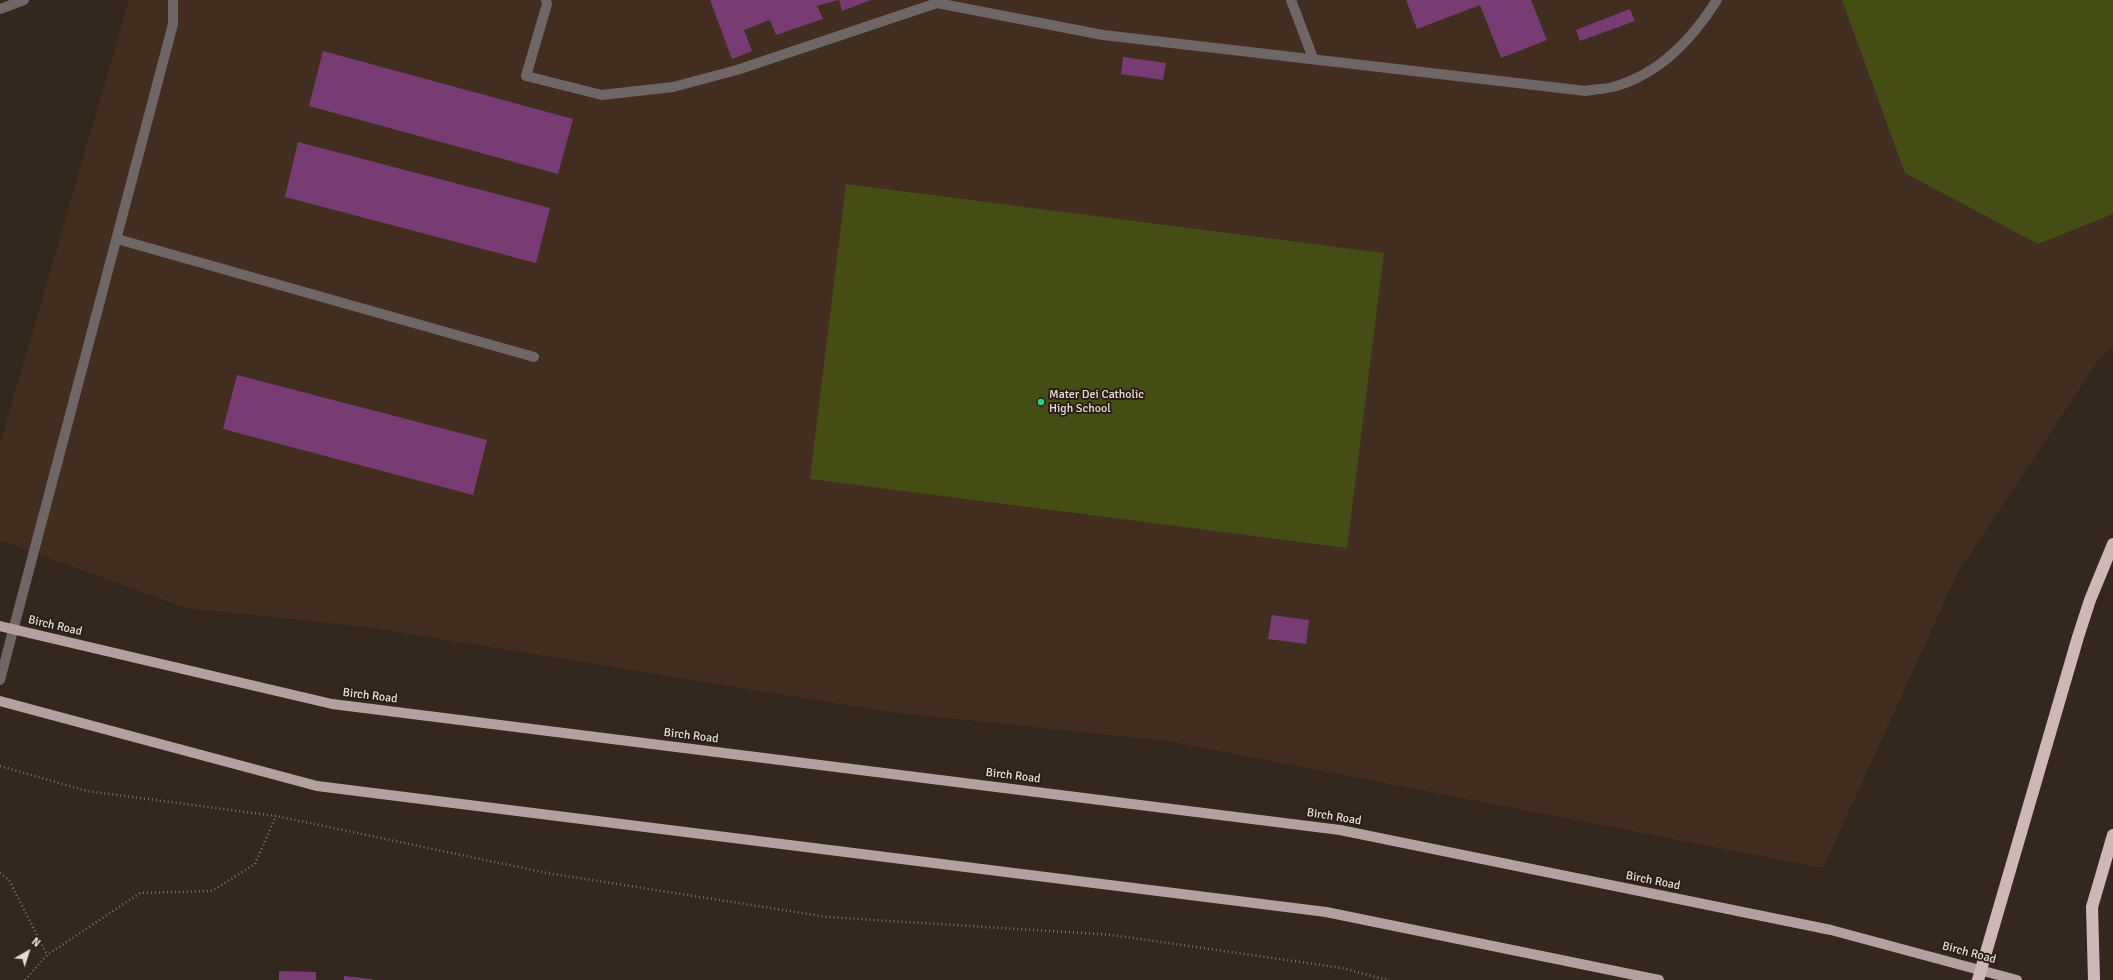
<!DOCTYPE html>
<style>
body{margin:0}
#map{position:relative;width:2113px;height:980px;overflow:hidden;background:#34271e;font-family:Signika,sans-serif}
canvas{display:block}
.north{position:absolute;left:8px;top:932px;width:40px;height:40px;-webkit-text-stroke:3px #2a1e15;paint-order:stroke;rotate:39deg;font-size:11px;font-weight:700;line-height:16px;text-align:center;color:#e7ded8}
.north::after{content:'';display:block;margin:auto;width:14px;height:18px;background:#e7ded8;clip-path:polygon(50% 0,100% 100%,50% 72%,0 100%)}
</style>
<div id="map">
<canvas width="2113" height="980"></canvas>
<div class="north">N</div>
</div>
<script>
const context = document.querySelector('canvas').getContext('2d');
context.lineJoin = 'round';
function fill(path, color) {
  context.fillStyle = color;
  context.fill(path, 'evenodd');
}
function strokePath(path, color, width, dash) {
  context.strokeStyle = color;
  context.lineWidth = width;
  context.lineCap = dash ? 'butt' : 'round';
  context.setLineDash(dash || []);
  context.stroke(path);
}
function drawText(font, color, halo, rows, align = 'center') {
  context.font = font + ' Signika,sans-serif';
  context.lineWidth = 4;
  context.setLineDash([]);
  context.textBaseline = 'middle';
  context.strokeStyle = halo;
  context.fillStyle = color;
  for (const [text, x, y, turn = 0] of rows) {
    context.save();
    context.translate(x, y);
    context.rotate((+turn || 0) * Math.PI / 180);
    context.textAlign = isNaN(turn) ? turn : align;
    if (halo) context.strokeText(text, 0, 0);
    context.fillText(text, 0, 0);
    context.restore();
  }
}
fill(new Path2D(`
 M 129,0 L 2113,0 L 2113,346 L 2098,361 L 1958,572 L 1823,868 L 1168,741 L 890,712 L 367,627 L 186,608 L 0,540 L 0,444 Z`), '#412e21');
fill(new Path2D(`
 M 1842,0 L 2113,0 L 2113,214 L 2038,244 L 1905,173 Z
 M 846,184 L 1384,253 L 1347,548 L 810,479 Z`), '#454c14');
fill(new Path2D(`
 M 710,0 L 838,0 L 817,6 L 823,19 L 776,35 L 770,20 L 744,30 L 752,51 L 732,59 Z
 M 839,0 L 871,0 L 842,11 Z
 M 1406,0 L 1531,0 L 1547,40 L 1501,58 L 1480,5 L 1417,29 Z
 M 1630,9 L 1635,21 L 1580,41 L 1576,30 Z
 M 323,51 L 573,119 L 558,174 L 309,106 Z
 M 1123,57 L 1166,63 L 1163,80 L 1121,74 Z
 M 298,142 L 550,208 L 536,263 L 285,197 Z
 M 237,375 L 487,440 L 473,495 L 223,429 Z
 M 1272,615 L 1309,620 L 1306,644 L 1268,639 Z
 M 279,971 L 316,972 L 316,980 L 279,980 Z
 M 344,976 L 372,979 L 372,980 L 344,980 Z`), '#773c74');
strokePath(new Path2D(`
 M 0,766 L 87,791 L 276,816 L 547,873 L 828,917 L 1112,935 L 1342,968 L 1388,980
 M 0,873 L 9,880 L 47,955
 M 25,980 L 47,955 L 140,893 L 212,891 L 255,864 L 276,816`), '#7e736b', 2.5, [1, 3]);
strokePath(new Path2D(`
 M 546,0 L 547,4 L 526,76 L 602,95 L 673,87 L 737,70 L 937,3 L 1103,35 L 1586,91 C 1595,89 1605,89 1613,87 C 1660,74 1692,39 1717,0
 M 1291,0 L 1313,58
 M 0,9 L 24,0
 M 117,239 L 534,357
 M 0,680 L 173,24 L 173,0`), '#6f6665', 10);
strokePath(new Path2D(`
 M 0,626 L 332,704 L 1340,830 L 1831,930 L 2017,980
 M 0,701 L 317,786 L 1326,912 L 1659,980`), '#b3a1a0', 10);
strokePath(new Path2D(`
 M 1978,980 L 2078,637 L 2090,600 L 2113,544
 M 2094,980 L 2092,907 L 2113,835`), '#ceb8b7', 12);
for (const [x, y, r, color] of [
 [1041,402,4,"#23d886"]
]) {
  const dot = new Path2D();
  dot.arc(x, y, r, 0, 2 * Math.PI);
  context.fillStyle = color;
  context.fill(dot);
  strokePath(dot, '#2a1e15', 1.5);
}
drawText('12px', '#e7ded8', '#2a1e15', [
 ["Mater Dei Catholic",1049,395],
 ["High School",1049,409]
], 'left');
drawText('12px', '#e7ded8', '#2a1e15', [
 ["Birch Road",55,626,13],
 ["Birch Road",370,696,7],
 ["Birch Road",691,736,7],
 ["Birch Road",1013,776,7],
 ["Birch Road",1334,817,9],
 ["Birch Road",1653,881,11],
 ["Birch Road",1969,953,15]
]);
</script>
